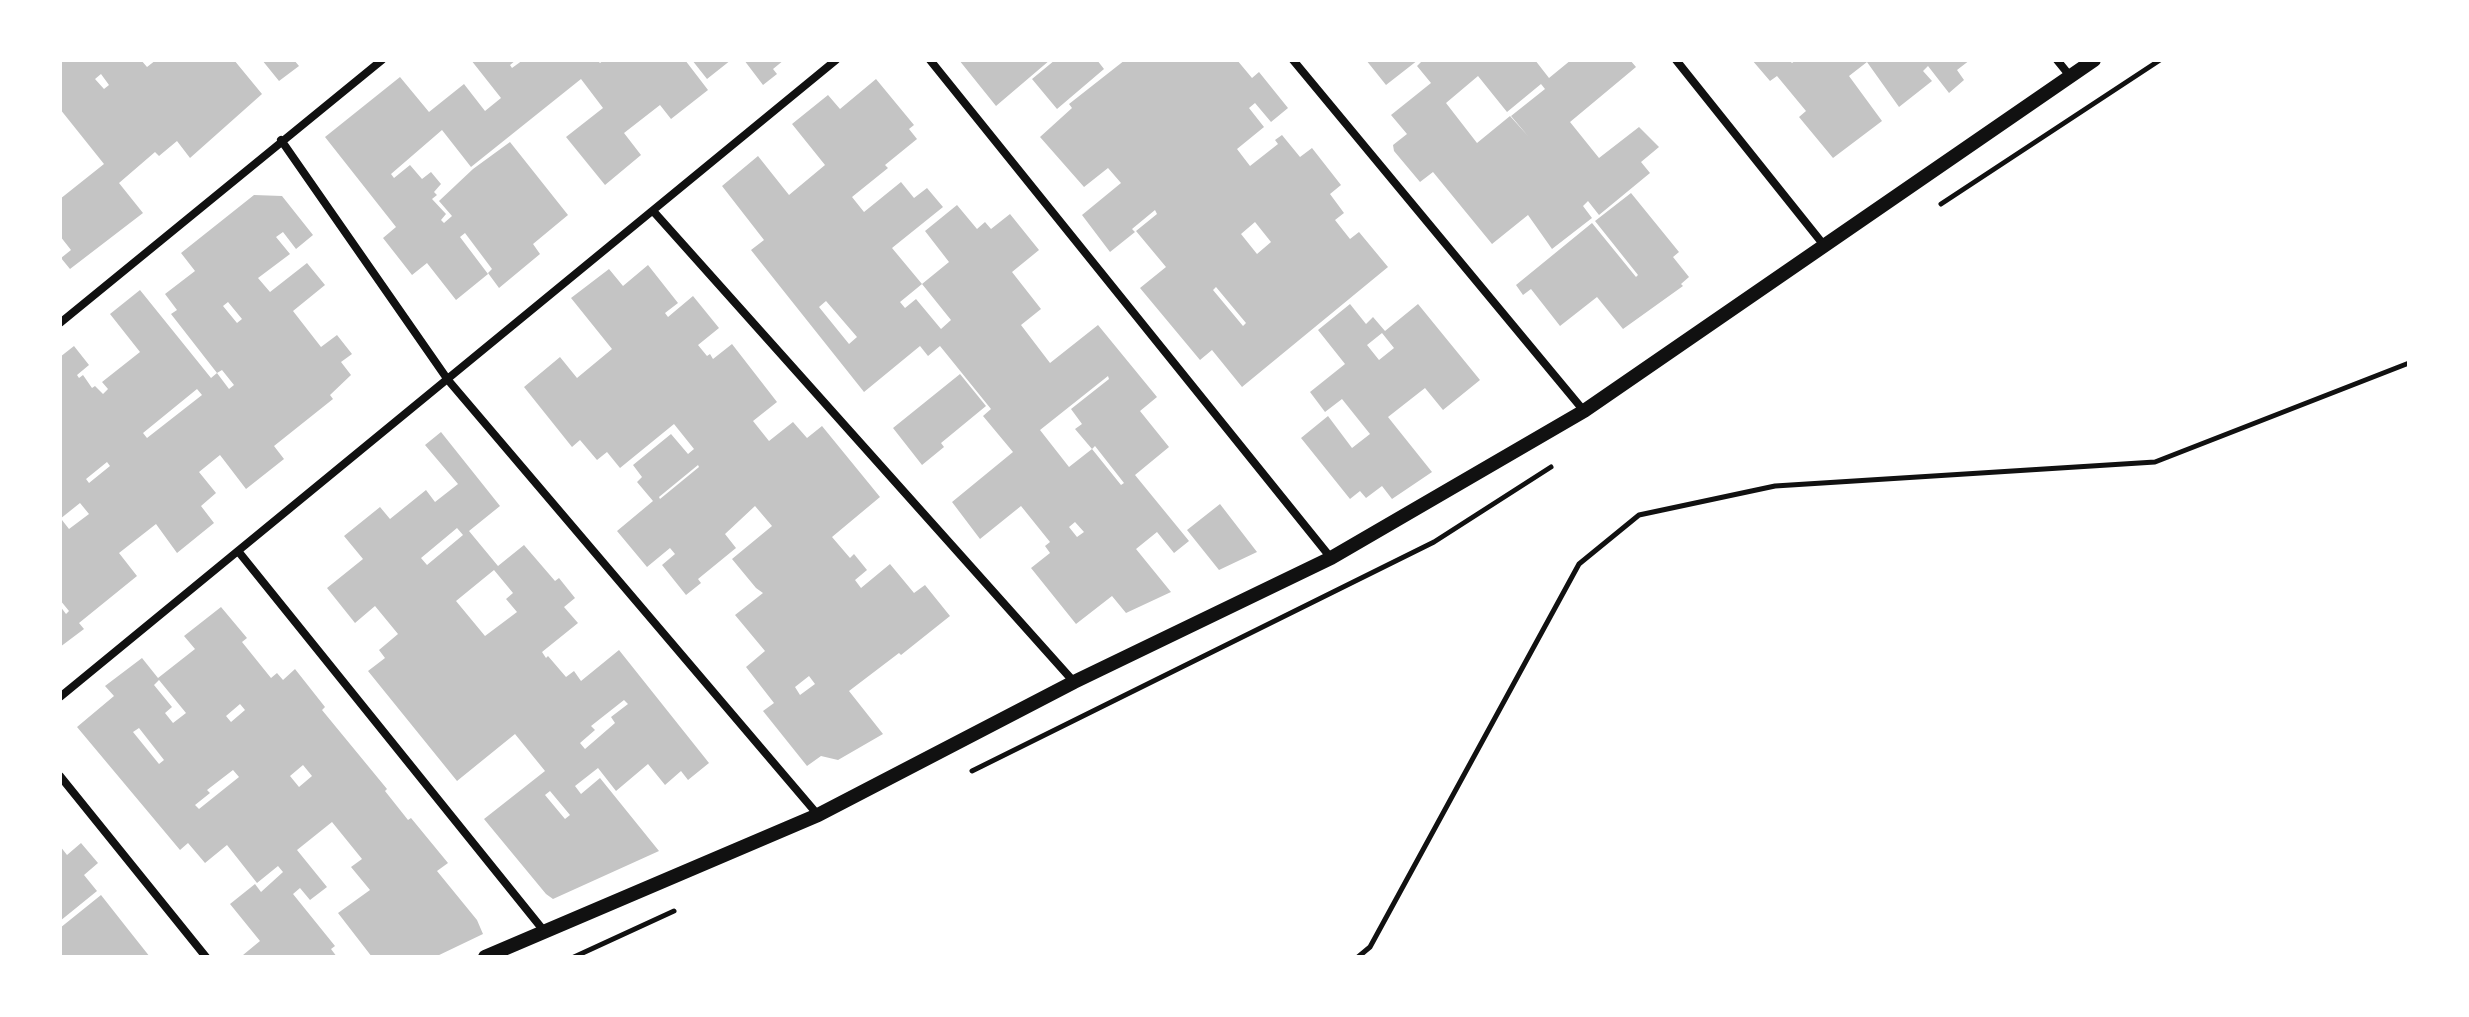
<!DOCTYPE html>
<style>
body{margin:0}
#map{position:relative;width:2469px;height:1017px;overflow:hidden;background:#fff;font-family:"Open Sans",sans-serif}
canvas{display:block}
.frame{position:absolute;inset:0;border:62px solid #fff;pointer-events:none}
</style>
<div id="map">
<canvas width="2469" height="1017"></canvas>
<div class="frame"></div>
</div>
<script>
const context = document.querySelector('canvas').getContext('2d');
context.lineJoin = 'round';
function fill(path, color) {
  context.fillStyle = color;
  context.fill(path, 'evenodd');
}
function strokePath(path, color, width, dash) {
  context.strokeStyle = color;
  context.lineWidth = width;
  context.lineCap = dash ? 'butt' : 'round';
  context.setLineDash(dash || []);
  context.stroke(path);
}
fill(new Path2D(`
 M 60,60 L 141,60 L 147,67 L 156,60 L 234,60 L 262,94 L 190,158 L 177,141 L 159,156 L 155,152 L 119,183 L 143,213 L 70,269 L 61,258 L 71,250 L 60,236 L 60,199 L 104,164 L 60,109 ZM 101,74 L 109,85 L 104,89 L 95,79 Z
 M 262,60 L 294,60 L 299,66 L 279,81 Z
 M 471,60 L 516,60 L 510,65 L 512,68 L 523,60 L 597,60 L 600,63 L 604,60 L 685,60 L 708,90 L 671,119 L 660,105 L 624,133 L 641,155 L 605,185 L 566,137 L 603,108 L 581,79 L 471,167 L 442,130 L 391,174 L 394,178 L 410,165 L 422,179 L 431,172 L 441,184 L 434,192 L 437,195 L 432,199 L 446,214 L 441,220 L 444,223 L 452,216 L 439,201 L 473,169 L 510,142 L 568,215 L 533,244 L 540,254 L 499,288 L 488,273 L 492,269 L 465,233 L 460,237 L 488,274 L 456,300 L 427,263 L 412,275 L 383,238 L 396,227 L 325,137 L 400,77 L 429,112 L 464,84 L 485,111 L 501,98 Z
 M 692,60 L 731,60 L 707,79 Z
 M 744,60 L 784,60 L 773,69 L 777,74 L 763,85 Z
 M 959,60 L 1050,60 L 996,106 Z
 M 1055,60 L 1097,60 L 1104,69 L 1057,109 L 1032,79 Z
 M 1125,60 L 1237,60 L 1252,78 L 1259,72 L 1288,108 L 1271,122 L 1255,103 L 1249,108 L 1264,127 L 1237,149 L 1250,166 L 1278,144 L 1275,140 L 1282,135 L 1300,157 L 1312,148 L 1341,185 L 1330,194 L 1344,213 L 1335,220 L 1350,239 L 1359,232 L 1388,267 L 1242,387 L 1212,350 L 1200,360 L 1140,288 L 1166,267 L 1136,231 L 1157,214 L 1155,210 L 1132,229 L 1135,232 L 1110,252 L 1082,215 L 1121,183 L 1108,168 L 1084,187 L 1040,137 L 1072,108 L 1069,104 ZM 1255,222 L 1271,242 L 1257,254 L 1241,234 ZM 1216,287 L 1246,323 L 1243,326 L 1213,290 Z
 M 1366,60 L 1418,60 L 1386,85 Z
 M 1423,60 L 1535,60 L 1549,78 L 1571,60 L 1630,60 L 1636,67 L 1570,122 L 1599,158 L 1639,127 L 1659,147 L 1641,162 L 1650,173 L 1599,215 L 1588,201 L 1583,206 L 1592,218 L 1552,249 L 1528,215 L 1492,244 L 1433,172 L 1420,182 L 1394,151 L 1393,145 L 1407,134 L 1391,115 L 1431,83 L 1417,66 ZM 1478,76 L 1507,112 L 1541,84 L 1545,89 L 1511,116 L 1528,136 L 1510,116 L 1477,143 L 1446,103 Z
 M 1752,60 L 1789,60 L 1792,63 L 1796,60 L 1970,60 L 1957,70 L 1964,80 L 1949,93 L 1928,66 L 1923,71 L 1932,81 L 1899,107 L 1867,62 L 1849,76 L 1882,121 L 1833,158 L 1799,117 L 1806,111 L 1777,76 L 1770,81 Z
 M 876,79 L 914,125 L 909,129 L 917,139 L 885,165 L 888,168 L 852,197 L 864,212 L 901,182 L 914,198 L 927,188 L 943,207 L 892,248 L 922,284 L 900,302 L 905,308 L 916,299 L 941,329 L 951,320 L 922,284 L 949,262 L 925,231 L 957,205 L 977,229 L 985,222 L 991,229 L 1010,214 L 1039,250 L 1012,272 L 1041,309 L 1021,325 L 1050,363 L 1098,325 L 1157,397 L 1140,411 L 1169,447 L 1135,475 L 1189,541 L 1174,553 L 1157,532 L 1136,549 L 1171,592 L 1126,613 L 1112,596 L 1076,624 L 1031,568 L 1050,553 L 1045,546 L 1050,542 L 1021,506 L 980,539 L 952,502 L 1013,452 L 983,416 L 991,409 L 940,346 L 928,356 L 920,346 L 864,392 L 751,250 L 764,240 L 722,186 L 758,156 L 789,195 L 825,165 L 792,124 L 828,95 L 840,109 ZM 826,301 L 857,337 L 849,344 L 819,307 ZM 1108,376 L 1109,379 L 1071,409 L 1082,424 L 1075,429 L 1092,449 L 1069,467 L 1040,430 ZM 1095,446 L 1124,483 L 1121,485 L 1092,449 ZM 1075,522 L 1084,532 L 1077,537 L 1069,527 Z
 M 1631,193 L 1679,252 L 1673,257 L 1689,277 L 1681,284 L 1683,286 L 1623,329 L 1597,297 L 1560,326 L 1531,289 L 1523,295 L 1516,285 L 1592,223 L 1636,277 L 1638,275 L 1595,221 Z
 M 254,195 L 282,196 L 313,235 L 296,249 L 283,232 L 276,237 L 290,254 L 258,278 L 270,292 L 307,263 L 325,285 L 293,311 L 321,347 L 337,335 L 352,354 L 341,362 L 351,375 L 330,395 L 333,399 L 274,446 L 284,459 L 246,489 L 220,455 L 199,472 L 216,493 L 201,506 L 214,523 L 177,553 L 156,524 L 119,553 L 137,576 L 79,623 L 84,629 L 60,647 L 60,606 L 66,614 L 69,611 L 60,600 L 60,522 L 62,520 L 69,529 L 89,514 L 80,503 L 60,519 L 60,357 L 74,346 L 89,365 L 77,375 L 79,378 L 83,375 L 92,388 L 95,386 L 103,394 L 108,389 L 102,382 L 140,352 L 110,314 L 140,290 L 211,378 L 217,373 L 229,389 L 234,385 L 222,370 L 217,373 L 171,314 L 177,310 L 165,294 L 195,271 L 181,253 ZM 228,302 L 242,319 L 237,323 L 223,306 ZM 197,389 L 202,395 L 147,438 L 143,433 ZM 107,462 L 110,466 L 89,483 L 86,479 Z
 M 648,265 L 678,303 L 665,313 L 668,317 L 693,296 L 719,328 L 698,345 L 707,356 L 710,354 L 713,359 L 732,344 L 777,402 L 753,421 L 769,441 L 793,422 L 807,438 L 822,426 L 880,497 L 832,537 L 850,558 L 854,554 L 867,570 L 855,580 L 861,588 L 890,564 L 914,593 L 925,585 L 950,616 L 901,655 L 899,653 L 849,691 L 883,734 L 838,760 L 821,756 L 807,766 L 763,711 L 774,703 L 746,667 L 765,651 L 735,615 L 763,593 L 756,588 L 732,559 L 772,526 L 755,506 L 725,534 L 736,548 L 698,579 L 701,583 L 686,595 L 662,565 L 675,554 L 670,548 L 647,567 L 617,531 L 653,501 L 637,482 L 642,477 L 633,465 L 671,434 L 688,454 L 694,449 L 674,424 L 620,468 L 607,452 L 597,460 L 580,440 L 572,447 L 524,387 L 560,357 L 577,378 L 612,349 L 571,298 L 609,269 L 623,286 ZM 698,465 L 699,467 L 660,499 L 659,497 ZM 809,676 L 815,684 L 800,695 L 795,687 Z
 M 1350,304 L 1366,324 L 1373,317 L 1385,331 L 1418,304 L 1480,380 L 1443,410 L 1425,388 L 1388,417 L 1432,472 L 1392,499 L 1382,486 L 1366,498 L 1360,491 L 1350,499 L 1301,438 L 1328,416 L 1352,448 L 1370,434 L 1342,399 L 1325,412 L 1310,392 L 1345,364 L 1318,330 ZM 1382,333 L 1394,348 L 1379,360 L 1367,345 Z
 M 960,374 L 986,406 L 941,443 L 944,447 L 922,465 L 893,428 Z
 M 441,432 L 500,506 L 469,531 L 498,566 L 524,545 L 555,581 L 559,578 L 575,598 L 564,607 L 578,623 L 542,652 L 546,658 L 548,656 L 566,677 L 574,671 L 581,681 L 619,650 L 709,763 L 688,780 L 681,771 L 665,785 L 648,764 L 616,791 L 598,768 L 575,786 L 581,794 L 600,778 L 659,851 L 553,899 L 546,894 L 484,819 L 545,771 L 515,734 L 457,781 L 368,671 L 385,658 L 379,650 L 398,634 L 375,606 L 355,623 L 327,588 L 363,559 L 344,536 L 380,507 L 390,519 L 426,490 L 435,502 L 458,484 L 425,445 ZM 457,528 L 463,535 L 427,565 L 421,558 ZM 494,570 L 513,593 L 506,599 L 517,612 L 485,636 L 456,601 ZM 624,700 L 628,704 L 611,717 L 615,723 L 585,749 L 580,743 L 595,730 L 591,726 ZM 550,791 L 570,815 L 565,819 L 545,795 Z
 M 1220,504 L 1257,552 L 1219,570 L 1187,530 Z
 M 221,607 L 247,638 L 242,642 L 271,678 L 277,673 L 283,680 L 295,669 L 325,707 L 322,710 L 387,789 L 385,791 L 408,820 L 411,818 L 448,863 L 437,871 L 477,920 L 483,934 L 435,957 L 372,957 L 338,913 L 370,890 L 351,867 L 362,859 L 332,822 L 297,850 L 327,887 L 310,900 L 300,888 L 293,894 L 335,946 L 331,949 L 337,957 L 243,955 L 260,941 L 230,904 L 255,884 L 261,892 L 283,872 L 278,866 L 257,883 L 227,845 L 205,863 L 188,843 L 180,850 L 77,727 L 114,696 L 105,686 L 142,658 L 158,678 L 195,649 L 184,636 ZM 159,680 L 186,713 L 173,723 L 165,713 L 172,707 L 154,685 ZM 240,704 L 245,710 L 231,722 L 226,716 ZM 139,728 L 164,760 L 159,764 L 133,732 ZM 303,765 L 312,776 L 299,787 L 290,776 ZM 233,770 L 239,777 L 199,809 L 195,805 L 210,793 L 207,790 Z
 M 81,843 L 98,863 L 84,875 L 97,891 L 60,921 L 60,846 L 67,855 Z
 M 101,895 L 127,928 L 150,957 L 60,957 L 60,928 Z`), '#c4c4c4');
strokePath(new Path2D(`
 M 1941,204 L 2160,60
 M 972,771 L 1434,542 L 1551,467
 M 574,957 L 674,911
 M 1358,957 L 1370,947 L 1579,564 L 1639,515 L 1775,486 L 2155,462 L 2409,363`), '#111', 5);
strokePath(new Path2D(`
 M 930,60 L 1331,558
 M 1293,60 L 1584,411
 M 1676,60 L 1823,244
 M 2057,60 L 2070,76
 M 281,140 L 448,380 L 818,815
 M 654,212 L 1074,682
 M 60,323 L 382,60
 M 238,551 L 544,931
 M 60,697 L 836,60
 M 60,776 L 206,957`), '#111', 8);
strokePath(new Path2D(`
 M 485,957 L 818,815 L 1074,682 L 1331,558 L 1584,411 L 2094,60`), '#111', 14);
</script>
